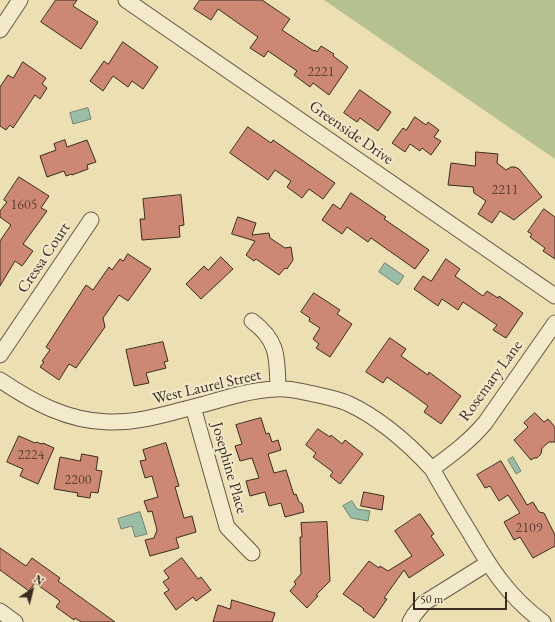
<!DOCTYPE html>
<style>
body{margin:0}
#map{position:relative;width:555px;height:622px;overflow:hidden;background:#ecdfb1;font-family:"EB Garamond",serif}
canvas{display:block}
.north{position:absolute;left:12px;top:570px;width:40px;height:40px;-webkit-text-stroke:3px #f3eacc;paint-order:stroke;rotate:35deg;font-size:11px;font-weight:700;line-height:16px;text-align:center;color:#3a2c23}
.north::after{content:'';display:block;margin:auto;width:14px;height:18px;background:#3a2c23;clip-path:polygon(50% 0,100% 100%,50% 72%,0 100%)}
.scale{position:absolute;left:413px;top:592px;width:94px;height:18px;box-sizing:border-box;border:2px solid #3a2c23;border-top:0;padding-left:5px;font-size:12px;line-height:14px;white-space:nowrap;color:#3a2c23;-webkit-text-stroke:3px #f3eacc;paint-order:stroke}
</style>
<div id="map">
<canvas width="555" height="622"></canvas>
<div class="north">N</div>
<div class="scale">50 m</div>
</div>
<script>
const context = document.querySelector('canvas').getContext('2d');
context.lineJoin = 'round';
function fill(path, color) {
  context.fillStyle = color;
  context.fill(path, 'evenodd');
}
function strokePath(path, color, width, dash) {
  context.strokeStyle = color;
  context.lineWidth = width;
  context.lineCap = dash ? 'butt' : 'round';
  context.setLineDash(dash || []);
  context.stroke(path);
}
function drawText(font, color, halo, rows, align = 'center') {
  context.font = font + ' "EB Garamond",serif';
  context.lineWidth = 4;
  context.setLineDash([]);
  context.textBaseline = 'middle';
  context.strokeStyle = halo;
  context.fillStyle = color;
  for (const [text, x, y, turn = 0] of rows) {
    context.save();
    context.translate(x, y);
    context.rotate((+turn || 0) * Math.PI / 180);
    context.textAlign = isNaN(turn) ? turn : align;
    if (halo) context.strokeText(text, 0, 0);
    context.fillText(text, 0, 0);
    context.restore();
  }
}
fill(new Path2D(`
 M 324,0 L 555,0 L 555,159 Z`), '#b6c28d');
const water = new Path2D(`
 M 88,108 L 91,119 L 73,124 L 70,113 Z
 M 385,263 L 404,276 L 398,285 L 379,272 Z
 M 513,457 L 521,471 L 516,474 L 508,460 Z
 M 352,501 L 357,509 L 370,511 L 368,521 L 351,518 L 343,506 Z
 M 140,512 L 147,534 L 135,537 L 132,526 L 121,529 L 118,519 Z`);
fill(water, '#99bda7');
strokePath(water, '#738372', 1);
const building = new Path2D(`
 M 56,0 L 77,0 L 73,6 L 98,22 L 81,49 L 41,22 Z
 M 200,0 L 262,0 L 290,19 L 282,30 L 314,51 L 315,50 L 317,52 L 321,46 L 334,54 L 333,56 L 348,67 L 329,95 L 313,83 L 310,87 L 294,75 L 297,71 L 268,51 L 264,57 L 250,48 L 258,37 L 218,9 L 211,20 L 194,9 Z
 M 123,42 L 158,67 L 143,89 L 132,81 L 128,87 L 113,76 L 103,91 L 90,81 L 104,61 L 108,64 Z
 M 23,62 L 46,78 L 42,84 L 47,88 L 40,99 L 35,95 L 13,128 L 10,125 L 6,130 L 0,126 L 0,87 L 8,75 L 13,78 Z
 M 360,90 L 391,112 L 378,131 L 360,118 L 357,122 L 344,113 Z
 M 415,117 L 426,125 L 428,122 L 439,130 L 434,137 L 441,141 L 431,155 L 422,148 L 420,151 L 410,144 L 405,152 L 392,143 L 403,128 L 406,130 Z
 M 248,127 L 271,143 L 273,140 L 335,183 L 323,199 L 309,189 L 302,198 L 287,187 L 291,181 L 275,170 L 268,180 L 230,153 Z
 M 65,140 L 67,147 L 87,140 L 96,162 L 87,165 L 88,169 L 72,175 L 72,174 L 66,176 L 64,171 L 47,177 L 40,156 L 56,150 L 54,144 Z
 M 476,152 L 498,154 L 497,163 L 506,170 L 511,167 L 515,167 L 519,169 L 542,197 L 514,220 L 500,211 L 492,223 L 478,214 L 486,201 L 474,193 L 473,187 L 448,185 L 451,163 L 475,166 Z
 M 19,177 L 49,196 L 41,208 L 47,211 L 23,244 L 33,251 L 22,266 L 15,261 L 0,286 L 0,241 L 11,225 L 0,217 L 0,211 L 7,202 L 4,200 Z
 M 351,193 L 386,217 L 384,219 L 429,250 L 415,269 L 371,238 L 368,242 L 347,227 L 342,234 L 322,220 L 333,204 L 340,209 Z
 M 181,195 L 184,225 L 179,226 L 180,237 L 142,240 L 140,219 L 145,219 L 143,199 Z
 M 544,209 L 555,217 L 555,259 L 543,251 L 545,248 L 530,237 L 532,234 L 528,232 Z
 M 238,217 L 256,223 L 252,235 L 269,233 L 270,238 L 285,248 L 291,247 L 293,260 L 287,269 L 285,268 L 279,275 L 256,259 L 254,261 L 246,255 L 255,241 L 232,234 Z
 M 128,254 L 151,269 L 128,301 L 119,295 L 103,318 L 105,327 L 76,368 L 69,364 L 59,380 L 40,367 L 44,362 L 42,361 L 50,350 L 46,347 L 86,285 L 93,290 L 109,267 L 112,270 L 120,259 L 123,261 Z
 M 221,257 L 233,269 L 201,299 L 186,284 L 204,266 L 208,270 Z
 M 446,259 L 460,269 L 455,276 L 483,296 L 487,291 L 498,298 L 499,296 L 523,313 L 506,338 L 493,330 L 497,325 L 463,302 L 458,310 L 442,299 L 438,306 L 414,289 L 423,276 L 431,281 Z
 M 314,293 L 340,310 L 337,314 L 352,324 L 330,357 L 316,348 L 319,344 L 313,339 L 320,328 L 309,321 L 310,318 L 301,312 Z
 M 390,338 L 406,349 L 401,356 L 428,375 L 429,372 L 461,396 L 441,424 L 424,412 L 428,406 L 413,395 L 387,377 L 383,383 L 366,372 Z
 M 163,342 L 168,361 L 164,362 L 166,368 L 146,373 L 149,383 L 134,386 L 126,350 Z
 M 535,413 L 544,422 L 548,419 L 555,427 L 555,442 L 549,442 L 542,448 L 541,454 L 537,458 L 534,458 L 531,460 L 514,440 L 528,427 L 524,423 Z
 M 261,418 L 266,434 L 269,433 L 272,442 L 278,440 L 281,450 L 268,454 L 274,473 L 286,470 L 294,495 L 296,494 L 299,502 L 302,504 L 304,512 L 285,517 L 281,503 L 269,506 L 265,492 L 250,496 L 246,481 L 259,478 L 252,458 L 240,461 L 235,446 L 242,444 L 236,425 Z
 M 318,429 L 330,437 L 331,435 L 342,444 L 345,440 L 363,454 L 340,484 L 330,476 L 333,472 L 313,457 L 316,453 L 306,445 Z
 M 19,436 L 35,443 L 36,442 L 42,444 L 43,443 L 54,448 L 38,484 L 20,476 L 23,469 L 7,462 Z
 M 166,443 L 179,486 L 175,487 L 184,518 L 192,516 L 196,532 L 176,538 L 179,548 L 150,556 L 145,540 L 154,538 L 157,530 L 152,511 L 148,512 L 144,501 L 158,497 L 152,476 L 145,478 L 140,461 L 146,460 L 143,450 Z
 M 82,454 L 98,457 L 96,470 L 102,471 L 98,493 L 91,492 L 90,498 L 77,496 L 78,493 L 54,489 L 60,457 L 80,461 Z
 M 501,461 L 527,505 L 533,502 L 539,512 L 544,513 L 555,535 L 555,546 L 533,558 L 520,537 L 514,540 L 504,522 L 520,513 L 508,495 L 499,501 L 490,486 L 485,488 L 477,475 Z
 M 364,492 L 384,496 L 382,510 L 361,506 Z
 M 420,514 L 434,534 L 431,536 L 444,555 L 409,578 L 404,570 L 384,598 L 387,599 L 374,618 L 363,610 L 364,609 L 343,594 L 369,561 L 379,568 L 380,566 L 388,571 L 412,556 L 395,531 Z
 M 327,522 L 330,581 L 316,595 L 318,596 L 307,608 L 290,591 L 296,584 L 294,582 L 301,574 L 300,537 L 302,537 L 301,523 Z
 M 0,548 L 26,566 L 32,558 L 60,578 L 58,581 L 115,622 L 81,622 L 75,618 L 74,620 L 56,607 L 60,601 L 35,583 L 29,591 L 0,570 Z
 M 182,558 L 198,579 L 201,577 L 211,590 L 196,601 L 193,597 L 176,610 L 164,593 L 169,590 L 163,582 L 169,578 L 164,571 Z
 M 232,600 L 275,613 L 272,622 L 213,622 L 218,605 L 230,609 Z`);
fill(building, '#cc8872');
strokePath(building, '#3a2c23', 1);
const minor = new Path2D(`
 M 126,0 L 555,296
 M 0,30 L 20,0
 M 252,321 C 279,341 277,358 278,389
 M 0,355 L 91,220
 M 0,380 C 33,402 67,421 108,422 C 143,423 172,412 205,404 C 229,397 252,390 276,389 C 287,388 299,391 309,393 C 322,396 335,398 347,403 C 380,418 408,443 432,469 C 444,490 457,512 470,533 C 491,569 509,597 543,622
 M 193,407 L 227,527 L 252,553
 M 432,469 C 451,455 470,441 485,423 L 555,323
 M 0,611 L 15,622
 M 410,622 L 414,615 L 424,603 L 488,563`);
strokePath(minor, '#665946', 17);
strokePath(minor, '#f3eacc', 15);
drawText('14px', '#5e4337', null, [
 ["2221",321,72],
 ["2211",505,190],
 ["1605",24,205],
 ["2224",31,455],
 ["2200",78,480],
 ["2109",529,528]
]);
drawText('16px', '#3a2c23', '#f3eacc', [
 ["Greenside Drive",351,133,35],
 ["Cressa Court",44,258,-56],
 ["Rosemary Lane",491,381,-54],
 ["West Laurel Street",207,387,-13],
 ["Josephine Place",229,468,74]
]);
</script>
